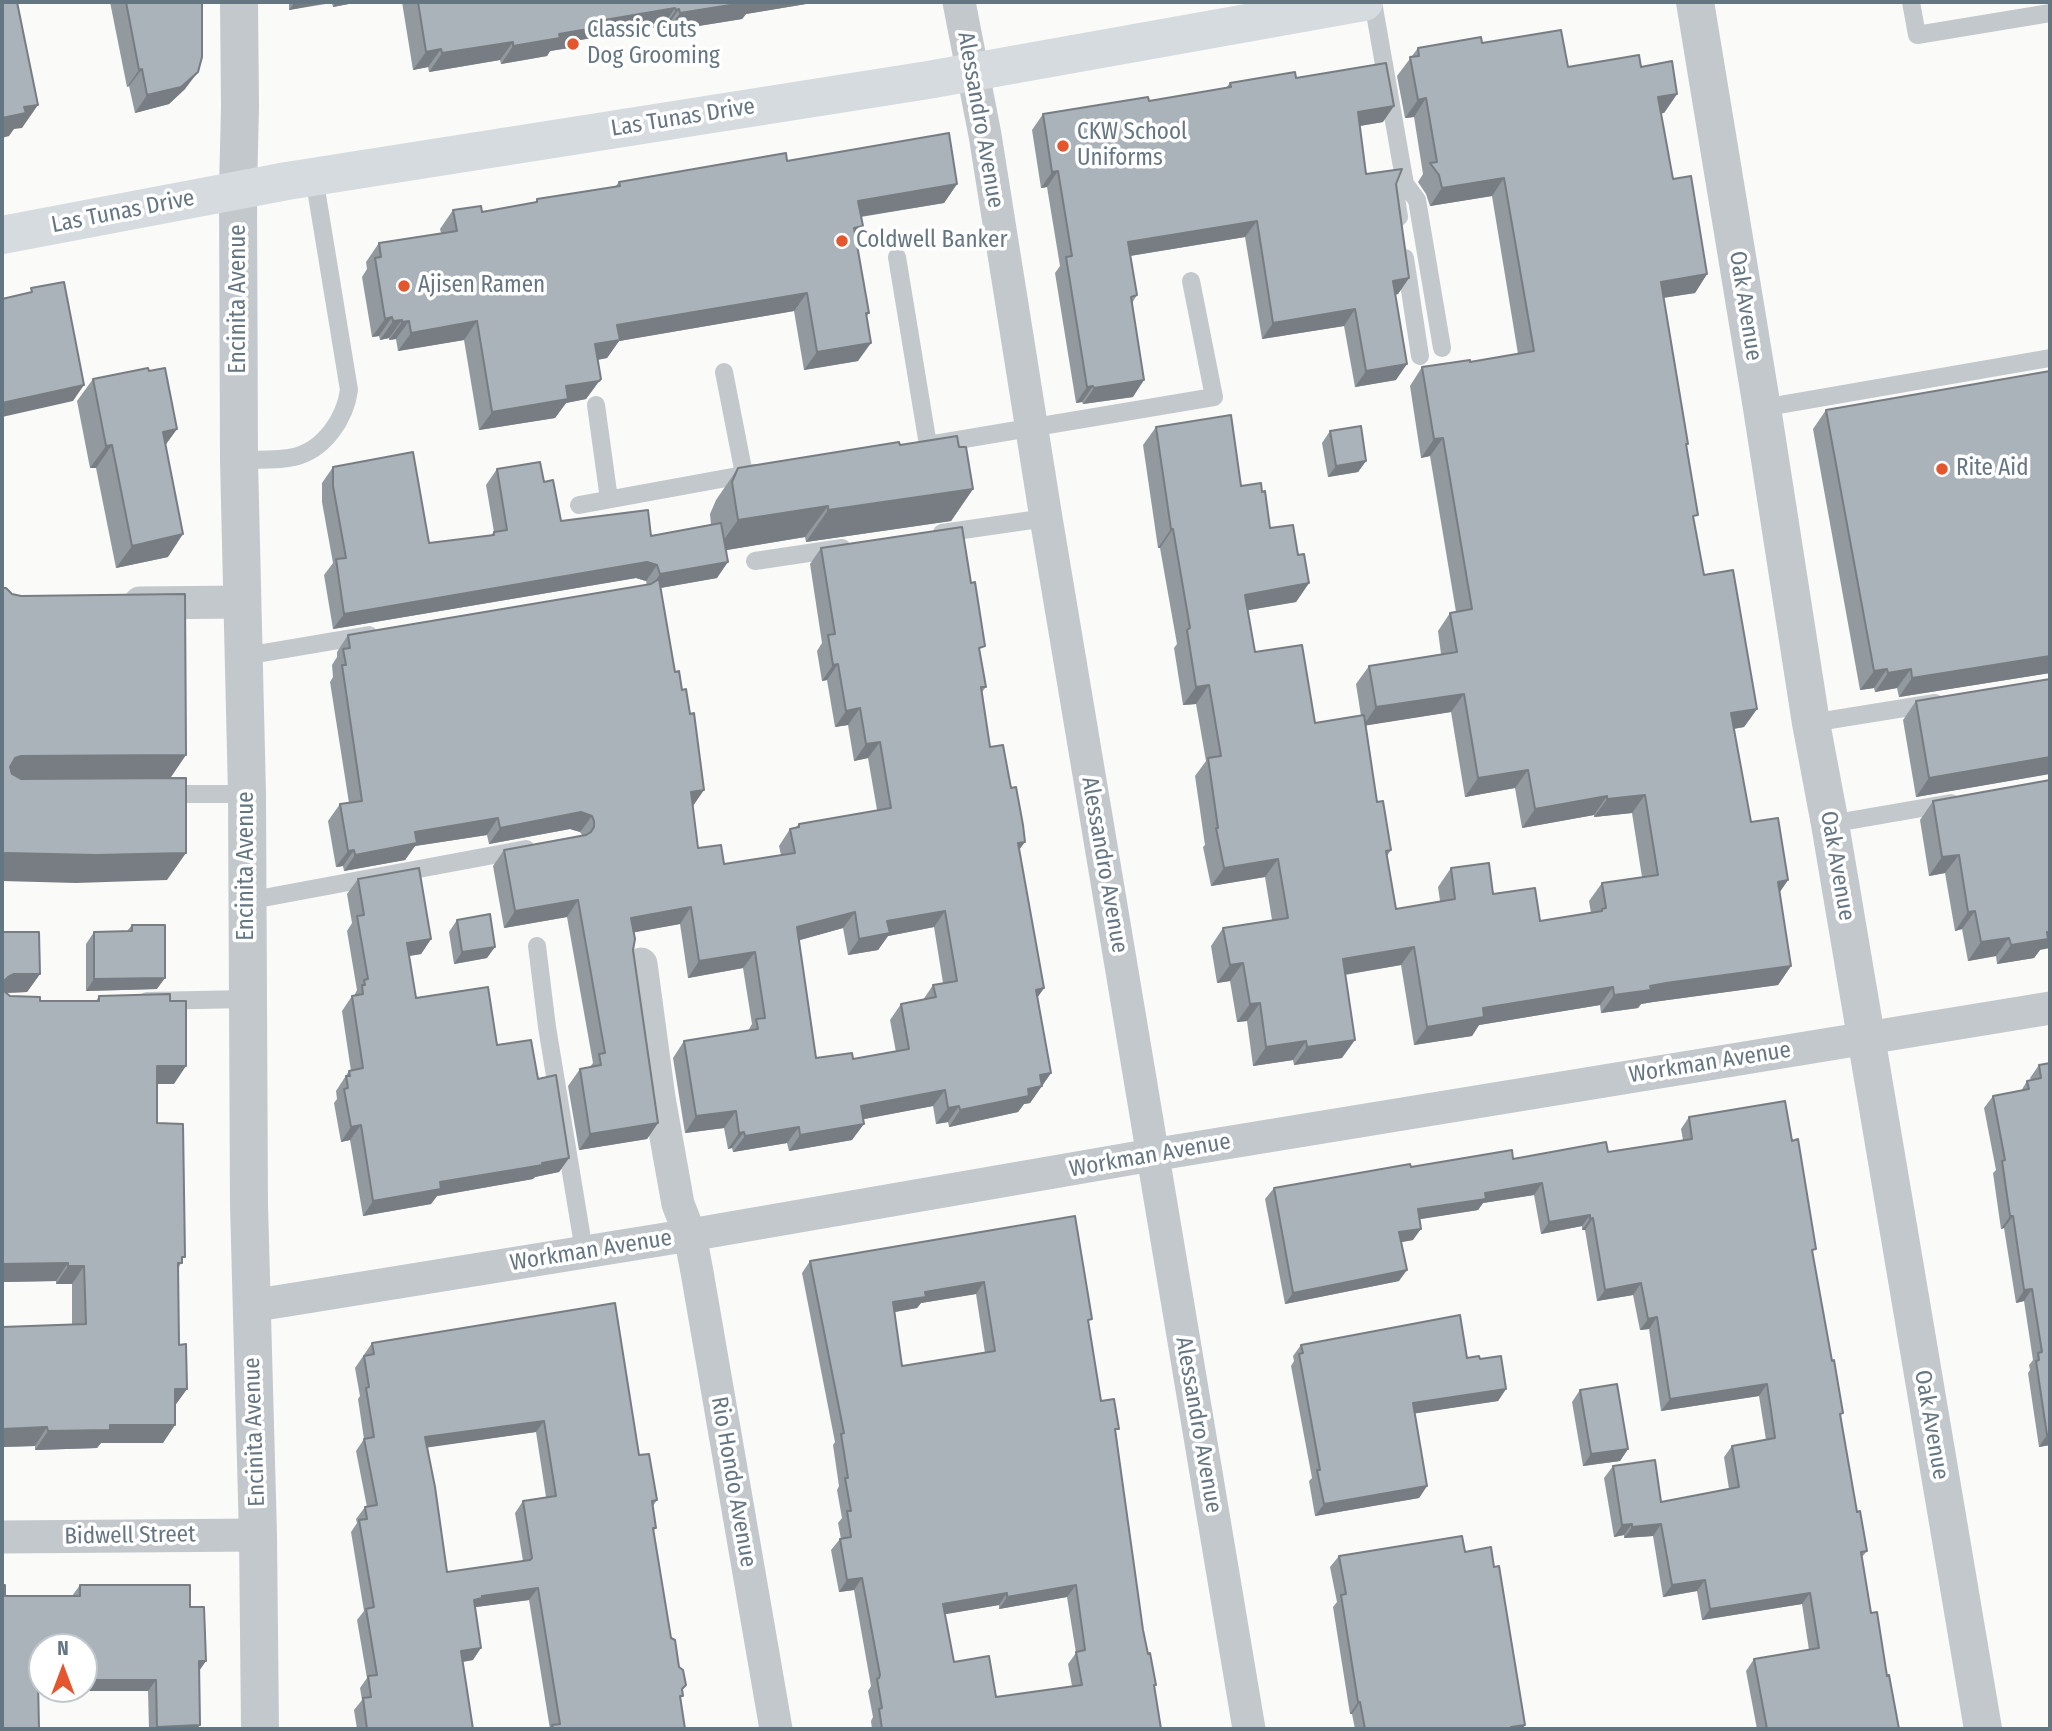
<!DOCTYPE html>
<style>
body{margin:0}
#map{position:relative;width:2052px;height:1731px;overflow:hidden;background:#fafaf8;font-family:"Fira Sans Condensed",sans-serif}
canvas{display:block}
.frame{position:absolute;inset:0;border:4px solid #657683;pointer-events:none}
.north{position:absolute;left:28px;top:1633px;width:70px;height:70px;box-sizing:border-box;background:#fff;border:2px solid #c1c8cd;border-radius:50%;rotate:0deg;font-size:19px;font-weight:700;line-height:28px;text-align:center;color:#657683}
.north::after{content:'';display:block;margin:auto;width:24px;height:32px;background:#e4572e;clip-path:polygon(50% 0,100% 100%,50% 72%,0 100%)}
</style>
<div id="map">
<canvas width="2052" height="1731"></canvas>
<div class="frame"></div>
<div class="north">N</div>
</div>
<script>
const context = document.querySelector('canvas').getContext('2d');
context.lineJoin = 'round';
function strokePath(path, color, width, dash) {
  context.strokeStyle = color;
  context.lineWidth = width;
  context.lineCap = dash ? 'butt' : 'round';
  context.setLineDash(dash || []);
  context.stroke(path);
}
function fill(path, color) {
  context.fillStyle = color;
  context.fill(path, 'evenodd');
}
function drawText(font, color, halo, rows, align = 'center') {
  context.font = font + ' "Fira Sans Condensed",sans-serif';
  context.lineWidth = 7;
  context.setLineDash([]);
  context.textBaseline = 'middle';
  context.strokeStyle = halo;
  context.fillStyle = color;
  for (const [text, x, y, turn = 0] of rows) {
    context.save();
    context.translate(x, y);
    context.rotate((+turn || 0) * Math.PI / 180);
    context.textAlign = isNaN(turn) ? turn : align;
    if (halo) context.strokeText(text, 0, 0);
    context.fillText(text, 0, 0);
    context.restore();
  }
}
strokePath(new Path2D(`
 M 1373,2 L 1405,184 L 1396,198 L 1399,217
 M 1911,2 L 1917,35 L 2050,13
 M 1405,184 L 1417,200 L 1442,348
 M 897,257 L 928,445
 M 1405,258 L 1420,356
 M 724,372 L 744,474
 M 596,405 L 609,499
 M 1762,408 L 2050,358
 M 934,444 L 1214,397 L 1191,281
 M 239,460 C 257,459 277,461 294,457 C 324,450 345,419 349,390 L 314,177
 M 579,505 L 754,473
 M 942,533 L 1046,518
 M 755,561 L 842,548
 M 245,656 L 369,635
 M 1811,723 L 1935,703
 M 163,794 L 247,794
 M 1830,824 L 1951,803
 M 247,901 L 526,849
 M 537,946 L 547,1027 L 584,1251
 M 147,1001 L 248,999`), '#c3c8cc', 18);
strokePath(new Path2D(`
 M 959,2 L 985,135 L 1046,518 L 1249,1729
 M 140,603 L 242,602
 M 641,964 L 659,1098 L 678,1204 L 690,1235 L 697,1272 L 776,1729
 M 251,1306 L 690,1235 L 1152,1155 L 2050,1008
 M 2,1537 L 258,1535`), '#c3c8cc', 33);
strokePath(new Path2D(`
 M 239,2 L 240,107 L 238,190 L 239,460 L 247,794 L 249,1205 L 258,1535 L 260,1729
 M 1695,2 L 1762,408 L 1811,723 L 1830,824 L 1983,1729`), '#c3c8cc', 38);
strokePath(new Path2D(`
 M 2,235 L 287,181 L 928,80 L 1364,2`), '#d6dbdf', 38);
fill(new Path2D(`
 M 110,2 L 202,2 L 185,89 L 169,104 L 135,113 L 129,86 L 127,87 Z
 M 289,2 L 359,2 L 333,7 L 332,3 L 289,10 Z
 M 402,2 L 818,2 L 746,14 L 742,19 L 667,31 L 666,28 L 663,28 L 663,26 L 580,40 L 575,47 L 550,51 L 547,56 L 501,64 L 500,60 L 429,72 L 428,67 L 413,70 Z
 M 1482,43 L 1568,67 L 1641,67 L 1677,94 L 1664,113 L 1661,113 L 1673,179 L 1707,274 L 1695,293 L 1663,298 L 1688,444 L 1686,446 L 1694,521 L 1704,575 L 1757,709 L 1744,727 L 1734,729 L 1751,822 L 1788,880 L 1779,893 L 1791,966 L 1778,985 L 1653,1002 L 1641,1004 L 1638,1008 L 1601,1013 L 1600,1005 L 1479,1025 L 1472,1036 L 1414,1045 L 1401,965 L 1345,975 L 1342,1058 L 1294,1065 L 1293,1060 L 1253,1066 L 1247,1021 L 1237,1022 L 1230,981 L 1217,983 L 1211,946 L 1223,928 L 1272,920 L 1265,877 L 1211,886 L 1203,847 L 1205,845 L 1195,776 L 1206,761 L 1196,704 L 1183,705 L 1174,648 L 1177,644 L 1160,548 L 1158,548 L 1143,445 L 1156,427 L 1241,486 L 1270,528 L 1298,555 L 1309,583 L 1296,602 L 1247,610 L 1255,652 L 1315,723 L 1361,716 L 1356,684 L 1369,666 L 1441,654 L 1438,631 L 1450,613 L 1456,612 L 1430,456 L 1421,458 L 1410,386 L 1422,367 L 1470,362 L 1518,354 L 1492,196 L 1430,206 L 1426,194 L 1418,182 L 1423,174 L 1414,117 L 1405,118 L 1397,76 L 1418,48 ZM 1451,712 L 1465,797 L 1515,788 L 1522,828 L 1594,815 L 1594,817 L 1632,813 L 1642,877 L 1602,883 L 1589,901 L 1591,913 L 1540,921 L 1493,894 L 1451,868 L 1438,887 L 1440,901 L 1396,909 L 1387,856 L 1391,850 L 1377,802 L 1366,725 Z
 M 1296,78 L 1383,122 L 1360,126 L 1366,174 L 1396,184 L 1409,278 L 1398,294 L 1395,295 L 1396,380 L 1355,387 L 1344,326 L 1262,339 L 1245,237 L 1130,256 L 1137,295 L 1132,303 L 1133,397 L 1083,404 L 1082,402 L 1076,403 L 1055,273 L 1060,266 L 1047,187 L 1041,188 L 1032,130 L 1043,114 L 1149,101 L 1226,88 L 1230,83 Z
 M 787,161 L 957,184 L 944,203 L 861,217 L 863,226 L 856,236 L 869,313 L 867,316 L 858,361 L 804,370 L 794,311 L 619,341 L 607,358 L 598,360 L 601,379 L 586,399 L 566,403 L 555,418 L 479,430 L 464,340 L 398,351 L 396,339 L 389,340 L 389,338 L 380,340 L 379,336 L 372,337 L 362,277 L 367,269 L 366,262 L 379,243 L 441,233 L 440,229 L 453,210 L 482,212 L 535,203 L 537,199 L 615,187 L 619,182 Z
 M 149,371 L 177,429 L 166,444 L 168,557 L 116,568 L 96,468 L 90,468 L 77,401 L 93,379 Z
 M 2050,371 L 2050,673 L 1899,697 L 1897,688 L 1875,692 L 1874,688 L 1860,690 L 1813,429 L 1826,410 Z
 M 1330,431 L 1366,461 L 1358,472 L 1328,477 L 1322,443 Z
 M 900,445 L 959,447 L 973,489 L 951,521 L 806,542 L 805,537 L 726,550 L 717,578 L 660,588 L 698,848 L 724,864 L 781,855 L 779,846 L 790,829 L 795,828 L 799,824 L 877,810 L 868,758 L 854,761 L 848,725 L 835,727 L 827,680 L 822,681 L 817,651 L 822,643 L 810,564 L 821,548 L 980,653 L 986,687 L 982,692 L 990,747 L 1019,850 L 1044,988 L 1037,998 L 1051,1073 L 1030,1103 L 1024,1104 L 1018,1112 L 949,1127 L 948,1122 L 936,1124 L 933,1106 L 863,1119 L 852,1140 L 789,1151 L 787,1143 L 733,1152 L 732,1148 L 728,1149 L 724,1128 L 685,1133 L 673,1058 L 684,1041 L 748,1031 L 752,1024 L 743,968 L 688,978 L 680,924 L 634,932 L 633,950 L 658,1123 L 647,1139 L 579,1150 L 568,1086 L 580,1069 L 589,1068 L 593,1063 L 567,917 L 504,928 L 493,866 L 504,850 L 582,835 L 580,832 L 570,829 L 489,844 L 487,835 L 415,846 L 405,860 L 344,871 L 343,866 L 336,867 L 328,821 L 340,804 L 349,803 L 330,682 L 333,677 L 332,665 L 337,657 L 337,652 L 348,635 L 647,585 L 646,581 L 636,578 L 333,629 L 324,575 L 333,563 L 322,502 L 322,483 L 333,467 L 429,543 L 491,535 L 494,532 L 486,485 L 497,469 L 544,482 L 561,521 L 651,536 L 711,525 L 710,514 L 716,500 L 738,468 ZM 934,927 L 943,983 L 933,985 L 923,1000 L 901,1004 L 890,1020 L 896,1052 L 853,1059 L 816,1058 L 799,940 L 843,928 L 848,955 L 878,950 L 888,936 Z
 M 1916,701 L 2048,774 L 1916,797 L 1903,720 Z
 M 1933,801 L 2040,950 L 2034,958 L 1997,964 L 1996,956 L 1968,961 L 1962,929 L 1955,931 L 1945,873 L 1929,876 L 1920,820 Z
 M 358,879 L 431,939 L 421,954 L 409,956 L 416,998 L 497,1045 L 538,1079 L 569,1158 L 559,1172 L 535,1177 L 533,1179 L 437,1196 L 431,1204 L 363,1216 L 350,1140 L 341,1142 L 334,1103 L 337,1099 L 336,1091 L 349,1071 L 351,1071 L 342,1011 L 352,996 L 354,996 L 357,990 L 347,931 L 352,923 L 347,894 Z
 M 457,920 L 487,958 L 454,964 L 449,932 Z
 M 132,925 L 157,989 L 86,991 L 86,944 L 94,932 L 127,931 Z
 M 2,932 L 40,974 L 27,992 L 6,993 L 10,996 L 40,1001 L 96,1001 L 99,996 L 174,1084 L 157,1084 L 157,1123 L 182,1261 L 178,1269 L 179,1345 L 187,1389 L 175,1405 L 163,1443 L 101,1443 L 97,1448 L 35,1450 L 35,1446 L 2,1447 L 2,1327 L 72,1324 L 72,1284 L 56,1284 L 56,1281 L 2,1282 Z
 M 2050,1063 L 2050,1445 L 2039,1447 L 2028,1373 L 2030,1370 L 2029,1365 L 2033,1360 L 2024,1301 L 2016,1303 L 2004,1228 L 2001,1229 L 1993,1173 L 1996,1170 L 1984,1108 L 1993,1096 L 2021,1091 L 2027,1081 L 2031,1080 L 2030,1078 L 2039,1065 Z
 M 1689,1117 L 1813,1254 L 1857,1512 L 1867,1551 L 1862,1557 L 1871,1613 L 1887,1676 L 1899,1729 L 1757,1729 L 1746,1671 L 1754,1659 L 1809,1650 L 1802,1604 L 1702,1620 L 1697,1591 L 1663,1597 L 1653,1536 L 1624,1538 L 1624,1535 L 1614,1537 L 1604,1478 L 1613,1466 L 1661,1502 L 1729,1489 L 1724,1457 L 1732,1446 L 1766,1440 L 1759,1396 L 1661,1411 L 1649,1329 L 1640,1330 L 1633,1295 L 1597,1301 L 1585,1230 L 1582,1230 L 1582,1226 L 1541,1234 L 1534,1195 L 1483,1203 L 1478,1210 L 1419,1219 L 1413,1240 L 1401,1242 L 1399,1281 L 1285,1304 L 1265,1199 L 1274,1188 L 1411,1167 L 1608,1152 L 1683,1140 L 1681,1129 Z
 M 1075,1216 L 1089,1325 L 1101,1401 L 1116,1433 L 1143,1630 L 1161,1729 L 872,1729 L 871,1721 L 873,1717 L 868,1691 L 871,1686 L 854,1590 L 839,1592 L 831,1550 L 840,1539 L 841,1539 L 838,1523 L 842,1518 L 837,1490 L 839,1486 L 833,1445 L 835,1442 L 802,1273 L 810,1261 ZM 976,1294 L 985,1353 L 902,1366 L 894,1312 L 917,1308 L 921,1303 ZM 1067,1597 L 1076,1653 L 1068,1664 L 1072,1686 L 996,1697 L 954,1662 L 945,1614 L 999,1605 L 999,1609 Z
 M 372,1343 L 639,1455 L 657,1500 L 653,1506 L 656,1528 L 653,1531 L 671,1638 L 682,1691 L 681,1699 L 685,1729 L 550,1729 L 529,1600 L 476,1607 L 475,1609 L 473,1660 L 463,1662 L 473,1729 L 357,1729 L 354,1710 L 362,1700 L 360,1688 L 367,1678 L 357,1620 L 364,1611 L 351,1532 L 357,1523 L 356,1519 L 365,1507 L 367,1507 L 356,1451 L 364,1439 L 358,1399 L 360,1396 L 355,1368 ZM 536,1432 L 546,1497 L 523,1501 L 515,1513 L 523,1561 L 447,1572 L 427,1447 Z
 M 1301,1345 L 1480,1359 L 1506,1389 L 1498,1401 L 1415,1413 L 1427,1486 L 1419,1498 L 1315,1516 L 1309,1481 L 1312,1478 L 1291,1366 L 1294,1361 L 1293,1356 Z
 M 1580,1390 L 1628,1449 L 1620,1461 L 1583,1466 L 1572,1402 Z
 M 1465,1552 L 1494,1567 L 1525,1725 L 1522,1729 L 1355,1729 L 1352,1714 L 1350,1714 L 1333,1607 L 1337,1602 L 1330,1567 L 1339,1556 Z
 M 80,1585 L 190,1607 L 206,1661 L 199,1671 L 197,1729 L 149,1729 L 148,1691 L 38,1691 L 5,1596 L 72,1596 Z`), '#929a9f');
fill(new Path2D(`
 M 295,2 L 332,2 L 289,10 Z
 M 336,2 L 359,2 L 333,7 Z
 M 749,2 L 818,2 L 746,14 L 742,19 L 667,31 L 680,13 Z
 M 675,8 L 663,26 L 580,40 L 575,47 L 550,51 L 547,56 L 501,64 L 513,46 L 559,34 L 587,23 Z
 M 679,9 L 666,28 L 663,28 L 676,10 Z
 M 513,42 L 500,60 L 429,72 L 442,53 Z
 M 441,49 L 428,67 L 413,70 L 426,52 Z
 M 142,69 L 129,86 L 127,87 L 139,70 Z
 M 198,72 L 185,89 L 169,104 L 135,113 L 147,95 Z
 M 1677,94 L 1664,113 L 1645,116 L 1658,97 Z
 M 1426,98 L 1414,117 L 1405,118 L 1418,100 Z
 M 38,105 L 22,128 L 14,129 L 9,136 L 2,138 L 2,118 L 24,107 Z
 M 1394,106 L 1383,122 L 1347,128 L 1358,112 Z
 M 1058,171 L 1047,187 L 1041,188 L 1052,172 Z
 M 1504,178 L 1492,196 L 1430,206 L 1442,188 Z
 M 957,184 L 944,203 L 845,219 L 858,201 Z
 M 1257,221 L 1245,237 L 1117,258 L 1128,242 Z
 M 863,226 L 850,245 L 854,228 Z
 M 1707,274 L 1695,293 L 1648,300 L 1661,282 Z
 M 1409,278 L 1398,294 L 1381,297 L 1393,281 Z
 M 807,293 L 794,311 L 619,341 L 607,358 L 582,362 L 595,344 L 617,325 Z
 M 1355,309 L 1344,326 L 1262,339 L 1273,323 Z
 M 392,317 L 379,336 L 372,337 L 385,319 Z
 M 402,320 L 389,338 L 380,340 L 393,321 Z
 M 409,321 L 396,339 L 389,340 L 402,322 Z
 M 477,321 L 464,340 L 398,351 L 411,333 Z
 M 871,343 L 858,361 L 804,370 L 817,352 Z
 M 1407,364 L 1396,380 L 1355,387 L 1366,371 Z
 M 1144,380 L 1133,397 L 1083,404 L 1094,388 Z
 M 599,381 L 586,399 L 566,403 L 555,418 L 479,430 L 492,412 L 566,386 Z
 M 84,385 L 73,401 L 2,417 L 2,403 Z
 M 1093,386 L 1082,402 L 1076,403 L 1087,387 Z
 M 177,429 L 161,451 L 163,432 Z
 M 1443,438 L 1430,456 L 1421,458 L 1434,439 Z
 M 112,445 L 96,468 L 90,468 L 106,446 Z
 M 1366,461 L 1358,472 L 1328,477 L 1336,466 Z
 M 973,489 L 951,521 L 806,542 L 828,510 Z
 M 828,506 L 805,537 L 715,552 L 738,520 Z
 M 1171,529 L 1173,529 L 1160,548 L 1158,548 Z
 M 183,534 L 168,557 L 116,568 L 132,546 Z
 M 647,562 L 657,565 L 646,581 L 636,578 L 333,629 L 344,614 Z
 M 728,562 L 717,578 L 649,590 L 660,574 Z
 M 1309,583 L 1296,602 L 1232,613 L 1245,595 Z
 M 2050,656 L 2050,673 L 1899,697 L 1912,678 Z
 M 838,664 L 827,680 L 822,681 L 833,665 Z
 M 1887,669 L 1874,688 L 1860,690 L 1874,671 Z
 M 1911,669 L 1897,688 L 1875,692 L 1888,673 Z
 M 1209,685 L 1196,704 L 1183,705 L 1196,687 Z
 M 1464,694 L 1451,712 L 1363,726 L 1376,707 Z
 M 860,708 L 848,725 L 835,727 L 846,711 Z
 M 1757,709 L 1744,727 L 1719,731 L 1731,713 Z
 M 880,742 L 868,758 L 854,761 L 866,744 Z
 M 186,755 L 167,783 L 2,784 L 15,758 L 21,756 Z
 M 2050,757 L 2050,774 L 1916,797 L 1929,778 Z
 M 1528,770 L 1515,788 L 1465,797 L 1478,778 Z
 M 704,790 L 693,806 L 691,792 Z
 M 1645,795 L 1632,813 L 1594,817 L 1607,799 Z
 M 1607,796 L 1594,815 L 1522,828 L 1535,809 Z
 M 581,812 L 592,816 L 580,832 L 570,829 L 489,844 L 500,828 Z
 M 498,818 L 487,835 L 415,846 L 405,860 L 344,871 L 355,855 L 415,832 Z
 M 1025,842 L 1013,858 L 1018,843 Z
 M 354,850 L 343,866 L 336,867 L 348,851 Z
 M 5,853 L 186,853 L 167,880 L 76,883 L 2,881 L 2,855 Z
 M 1959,855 L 1945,873 L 1929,876 L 1942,857 Z
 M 1278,859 L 1265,877 L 1211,886 L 1224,868 Z
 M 1788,880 L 1775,899 L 1778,882 Z
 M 578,900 L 567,917 L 504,928 L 515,911 Z
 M 691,907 L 680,924 L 620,935 L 631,918 Z
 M 945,911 L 934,927 L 888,936 L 878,950 L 848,955 L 859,939 L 887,921 Z
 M 1975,911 L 1962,929 L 1955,931 L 1968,912 Z
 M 855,912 L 843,928 L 786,944 L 797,927 Z
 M 2047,932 L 2050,932 L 2050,948 L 2040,950 L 2034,958 L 1997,964 L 2011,945 Z
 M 2009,938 L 1996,956 L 1968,961 L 1981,942 Z
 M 431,939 L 421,954 L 396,958 L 407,943 Z
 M 495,947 L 487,958 L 454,964 L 462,952 Z
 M 1414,947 L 1401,965 L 1330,977 L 1343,959 Z
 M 755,952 L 743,968 L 688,978 L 699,961 Z
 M 1243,963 L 1230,981 L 1217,983 L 1230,965 Z
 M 1791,966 L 1778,985 L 1653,1002 L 1641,1004 L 1638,1008 L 1601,1013 L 1614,995 L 1666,983 Z
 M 14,974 L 40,974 L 27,992 L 2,993 L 2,985 L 8,977 Z
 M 165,978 L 157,989 L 86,991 L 94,979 Z
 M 1613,987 L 1600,1005 L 1479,1025 L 1472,1036 L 1414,1045 L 1427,1027 L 1483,1008 Z
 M 1044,988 L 1032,1005 L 1036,990 Z
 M 1260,1003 L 1247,1021 L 1237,1022 L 1250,1004 Z
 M 1355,1040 L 1342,1058 L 1294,1065 L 1307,1047 Z
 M 1306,1041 L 1293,1060 L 1253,1066 L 1266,1047 Z
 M 157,1066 L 186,1066 L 174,1084 L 145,1084 Z
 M 1051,1073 L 1030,1103 L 1024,1104 L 1018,1112 L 949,1127 L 960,1110 L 1040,1075 Z
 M 945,1090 L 933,1106 L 849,1122 L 861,1106 Z
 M 959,1106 L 948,1122 L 936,1124 L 948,1108 Z
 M 736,1111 L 724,1128 L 685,1133 L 696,1116 Z
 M 658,1123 L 647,1139 L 579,1150 L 590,1134 Z
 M 864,1124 L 852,1140 L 789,1151 L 800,1135 Z
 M 361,1125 L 350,1140 L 341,1142 L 351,1127 Z
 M 799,1127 L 787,1143 L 733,1152 L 745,1136 Z
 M 744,1132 L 732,1148 L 728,1149 L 739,1133 Z
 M 569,1158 L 559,1172 L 535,1177 L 533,1179 L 437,1196 L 431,1204 L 363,1216 L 373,1201 L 440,1182 Z
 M 1542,1183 L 1534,1195 L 1483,1203 L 1478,1210 L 1409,1221 L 1418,1209 L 1485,1193 Z
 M 1590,1215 L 1582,1226 L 1541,1234 L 1549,1222 Z
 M 2010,1216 L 2013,1216 L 2004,1228 L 2001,1229 Z
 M 1593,1218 L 1585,1230 L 1582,1230 L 1590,1219 Z
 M 1421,1229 L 1413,1240 L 1391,1244 L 1399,1232 Z
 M 68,1263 L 56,1281 L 2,1282 L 2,1264 Z
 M 68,1266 L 84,1266 L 72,1284 L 56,1284 Z
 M 1407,1270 L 1399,1281 L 1285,1304 L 1293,1293 Z
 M 984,1282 L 976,1294 L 921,1303 L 917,1308 L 884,1314 L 893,1302 L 925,1292 Z
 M 1641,1283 L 1633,1295 L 1597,1301 L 1605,1290 Z
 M 2032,1289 L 2024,1301 L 2016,1303 L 2024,1290 Z
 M 1657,1317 L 1649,1329 L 1640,1330 L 1648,1319 Z
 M 1767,1384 L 1759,1396 L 1661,1411 L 1670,1399 Z
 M 175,1389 L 187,1389 L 174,1407 Z
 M 1506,1389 L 1498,1401 L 1405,1415 L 1413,1403 Z
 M 544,1421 L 536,1432 L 417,1449 L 425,1437 Z
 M 110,1425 L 175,1425 L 163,1443 L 101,1443 L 97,1448 L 35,1450 L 48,1431 Z
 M 47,1427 L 35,1446 L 2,1447 L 2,1429 Z
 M 2050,1434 L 2050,1445 L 2039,1447 L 2047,1435 Z
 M 1628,1449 L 1620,1461 L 1583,1466 L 1591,1454 Z
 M 1427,1486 L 1419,1498 L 1315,1516 L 1324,1504 Z
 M 1632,1524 L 1624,1535 L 1614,1537 L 1622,1525 Z
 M 1661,1524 L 1653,1536 L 1624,1538 L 1632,1527 Z
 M 862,1578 L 854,1590 L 839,1592 L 847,1580 Z
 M 1705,1580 L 1697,1591 L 1663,1597 L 1672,1585 Z
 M 1076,1585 L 1067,1597 L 999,1609 L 1007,1597 Z
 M 538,1588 L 529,1600 L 476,1607 L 474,1610 L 474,1600 L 482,1596 Z
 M 1007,1593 L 999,1605 L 935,1616 L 943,1604 Z
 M 1810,1593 L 1802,1604 L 1702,1620 L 1710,1609 Z
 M 481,1648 L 473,1660 L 453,1663 L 461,1651 Z
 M 199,1661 L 206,1661 L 198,1672 Z
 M 38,1680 L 42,1680 L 42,1689 L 84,1689 L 84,1680 L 156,1680 L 148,1691 L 30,1691 Z
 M 1358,1702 L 1360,1702 L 1352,1714 L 1350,1714 Z
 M 200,1725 L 197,1729 L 155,1729 L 157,1727 Z
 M 1525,1725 L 1522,1729 L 1510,1729 L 1511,1727 Z`), '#777d82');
const building = new Path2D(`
 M 2,2 L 17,2 L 38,105 L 24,107 L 26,113 L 2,118 Z
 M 126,2 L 202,2 L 202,57 L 198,72 L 181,87 L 147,95 L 142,69 L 139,70 Z
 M 418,2 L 749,2 L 680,13 L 679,9 L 676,10 L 675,8 L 587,23 L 588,29 L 559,34 L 560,38 L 513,46 L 513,42 L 442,53 L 441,49 L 426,52 Z
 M 1561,30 L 1568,67 L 1639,55 L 1641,67 L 1672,61 L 1677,94 L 1658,97 L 1673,179 L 1691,176 L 1707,274 L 1661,282 L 1688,444 L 1686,444 L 1698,515 L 1693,516 L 1704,575 L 1733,570 L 1757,709 L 1731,713 L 1751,822 L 1778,818 L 1788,880 L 1778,882 L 1791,966 L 1666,983 L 1650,986 L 1651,990 L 1614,995 L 1613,987 L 1483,1008 L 1484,1017 L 1427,1027 L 1414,947 L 1343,959 L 1355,1040 L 1307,1047 L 1306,1041 L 1266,1047 L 1260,1003 L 1250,1004 L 1243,963 L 1230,965 L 1223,928 L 1288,918 L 1278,859 L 1224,868 L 1216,828 L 1218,828 L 1208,758 L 1221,756 L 1209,685 L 1196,687 L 1187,630 L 1190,628 L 1173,529 L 1171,529 L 1156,427 L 1231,415 L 1241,486 L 1261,483 L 1262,492 L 1265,491 L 1270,528 L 1293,525 L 1298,555 L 1304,554 L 1309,583 L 1245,595 L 1255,652 L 1302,645 L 1315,723 L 1364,715 L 1377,802 L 1383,801 L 1391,850 L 1386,851 L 1396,909 L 1455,899 L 1451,868 L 1489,863 L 1493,894 L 1535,888 L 1540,921 L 1602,911 L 1602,909 L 1606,908 L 1602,883 L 1658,875 L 1645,795 L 1607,799 L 1607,796 L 1535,809 L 1528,770 L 1478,778 L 1464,694 L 1376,707 L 1369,666 L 1457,652 L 1450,613 L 1472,609 L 1443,438 L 1434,439 L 1422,367 L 1470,360 L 1470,362 L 1534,351 L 1504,178 L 1442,188 L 1439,175 L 1430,163 L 1437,162 L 1426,98 L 1418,100 L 1410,57 L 1419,56 L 1418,48 L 1481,37 L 1482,43 Z
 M 1386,63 L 1394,106 L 1358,112 L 1366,174 L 1402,169 L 1396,184 L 1409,278 L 1393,281 L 1407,364 L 1366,371 L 1355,309 L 1273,323 L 1257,221 L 1128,242 L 1137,295 L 1131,297 L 1144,380 L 1094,388 L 1093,386 L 1087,387 L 1066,257 L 1072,256 L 1058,171 L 1052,172 L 1043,114 L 1148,97 L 1149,101 L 1231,87 L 1230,83 L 1295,72 L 1296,78 Z
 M 949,133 L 957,184 L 858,201 L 863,226 L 854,228 L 869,313 L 866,313 L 871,343 L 817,352 L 807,293 L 617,325 L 620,340 L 595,344 L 601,379 L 599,381 L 566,386 L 568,399 L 492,412 L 477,321 L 411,333 L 409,321 L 402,322 L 402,320 L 393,321 L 392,317 L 385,319 L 375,258 L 381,257 L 379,243 L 457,231 L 453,210 L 481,206 L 482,212 L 537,202 L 537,199 L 620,186 L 619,182 L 786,153 L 787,161 Z
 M 64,282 L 84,385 L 2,403 L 2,299 L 32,292 L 31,288 Z
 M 148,368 L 149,371 L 165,368 L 177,429 L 163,432 L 183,534 L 132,546 L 112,445 L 106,446 L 93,379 Z
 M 2050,371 L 2050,656 L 1912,678 L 1911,669 L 1888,673 L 1887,669 L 1874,671 L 1826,410 Z
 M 1361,426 L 1366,461 L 1336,466 L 1330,431 Z
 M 957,436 L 959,447 L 966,447 L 973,489 L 828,510 L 828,506 L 738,520 L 732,482 L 738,468 L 899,442 L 900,445 Z
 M 413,452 L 429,543 L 494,535 L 494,532 L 507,530 L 497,469 L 540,462 L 544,482 L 553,480 L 561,521 L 648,510 L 651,536 L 721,523 L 728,562 L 660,574 L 657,565 L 647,562 L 344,614 L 336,559 L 346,558 L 333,486 L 333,467 Z
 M 962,527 L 971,583 L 975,582 L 985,646 L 979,648 L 986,687 L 981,687 L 990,747 L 1003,745 L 1011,788 L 1016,787 L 1023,825 L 1025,842 L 1018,843 L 1044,988 L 1036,990 L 1051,1073 L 1040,1075 L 1042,1086 L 1028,1089 L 1029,1096 L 960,1110 L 959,1106 L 948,1108 L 945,1090 L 861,1106 L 864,1124 L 800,1135 L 799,1127 L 745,1136 L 744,1132 L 739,1133 L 736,1111 L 696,1116 L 684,1041 L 758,1029 L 756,1019 L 765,1018 L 755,952 L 699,961 L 691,907 L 631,918 L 635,939 L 633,950 L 658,1123 L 590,1134 L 580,1069 L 601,1065 L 599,1054 L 605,1053 L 578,900 L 515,911 L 504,850 L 586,835 L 591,832 L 594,827 L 594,821 L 592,816 L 581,812 L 500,828 L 498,818 L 415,832 L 417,843 L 355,855 L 354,850 L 348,851 L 340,804 L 362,801 L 342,665 L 346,665 L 343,649 L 350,648 L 348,635 L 651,584 L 659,579 L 675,672 L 679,671 L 682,690 L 686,689 L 690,714 L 694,713 L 704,790 L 691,792 L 698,848 L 721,845 L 724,864 L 795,853 L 790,829 L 799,827 L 799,824 L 891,808 L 880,742 L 866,744 L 860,708 L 846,711 L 838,664 L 833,665 L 828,635 L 835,634 L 821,548 ZM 945,911 L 957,981 L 933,985 L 936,997 L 901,1004 L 909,1049 L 853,1059 L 852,1053 L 816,1058 L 797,927 L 855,912 L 859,939 L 890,933 L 887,921 Z
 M 2,588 L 6,588 L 12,594 L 21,596 L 185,594 L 186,755 L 21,756 L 15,758 L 10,767 L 12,774 L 21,779 L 186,778 L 186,853 L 95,855 L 5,853 L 5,855 L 2,855 Z
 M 2050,679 L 2050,757 L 1929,778 L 1916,701 Z
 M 2050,780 L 2050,932 L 2047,932 L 2048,939 L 2011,945 L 2009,938 L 1981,942 L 1975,911 L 1968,912 L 1959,855 L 1942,857 L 1933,801 Z
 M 419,868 L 431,939 L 407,943 L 416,998 L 488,987 L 497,1045 L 531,1040 L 538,1079 L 556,1075 L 569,1158 L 542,1163 L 543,1165 L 440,1182 L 441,1189 L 373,1201 L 361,1125 L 351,1127 L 344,1089 L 348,1088 L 346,1076 L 350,1076 L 349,1071 L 363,1068 L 352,996 L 363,994 L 362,985 L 365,985 L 364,980 L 368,979 L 357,916 L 364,915 L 358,879 Z
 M 490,914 L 495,947 L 462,952 L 457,920 Z
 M 132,925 L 165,925 L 165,978 L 94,979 L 94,932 L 132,931 Z
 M 2,932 L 39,932 L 40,974 L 14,974 L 8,977 L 4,981 L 3,987 L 5,992 L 10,996 L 40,997 L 40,1001 L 99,1001 L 99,996 L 170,994 L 170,1001 L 186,1001 L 186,1066 L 157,1066 L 157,1123 L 183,1124 L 185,1257 L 182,1257 L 182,1263 L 178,1263 L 179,1345 L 186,1344 L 187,1389 L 175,1389 L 175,1425 L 110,1425 L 110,1430 L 48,1431 L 47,1427 L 2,1429 L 2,1327 L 86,1324 L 84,1266 L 68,1266 L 68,1263 L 2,1264 Z
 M 2050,1063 L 2050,1434 L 2047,1435 L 2036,1361 L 2039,1360 L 2038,1353 L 2042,1352 L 2032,1289 L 2024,1290 L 2013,1216 L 2010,1216 L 2002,1161 L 2005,1160 L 1993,1096 L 2029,1089 L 2027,1081 L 2041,1078 L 2039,1065 Z
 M 1785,1101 L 1792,1141 L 1798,1139 L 1816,1249 L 1812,1250 L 1832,1361 L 1834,1360 L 1843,1413 L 1840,1414 L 1857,1512 L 1860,1511 L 1867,1551 L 1861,1552 L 1871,1613 L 1877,1612 L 1887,1676 L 1889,1675 L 1899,1729 L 1767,1729 L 1754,1659 L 1819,1648 L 1810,1593 L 1710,1609 L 1705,1580 L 1672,1585 L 1661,1524 L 1632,1527 L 1632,1524 L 1622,1525 L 1613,1466 L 1655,1460 L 1661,1502 L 1739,1487 L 1732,1446 L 1775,1438 L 1767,1384 L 1670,1399 L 1657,1317 L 1648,1319 L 1641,1283 L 1605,1290 L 1593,1218 L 1590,1219 L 1590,1215 L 1549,1222 L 1542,1183 L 1485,1193 L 1486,1199 L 1418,1209 L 1421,1229 L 1399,1232 L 1407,1270 L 1293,1293 L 1274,1188 L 1410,1164 L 1411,1167 L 1512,1150 L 1513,1159 L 1606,1142 L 1608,1152 L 1692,1139 L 1689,1117 Z
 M 1075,1216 L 1092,1319 L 1088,1320 L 1101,1401 L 1114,1399 L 1119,1429 L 1115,1429 L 1143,1630 L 1148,1654 L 1150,1653 L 1156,1685 L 1154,1685 L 1161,1729 L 882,1729 L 879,1709 L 882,1708 L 877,1679 L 879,1678 L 880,1675 L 862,1578 L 847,1580 L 840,1539 L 851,1537 L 847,1511 L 851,1511 L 845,1478 L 848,1478 L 841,1434 L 844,1433 L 810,1261 ZM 984,1282 L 995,1351 L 902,1366 L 893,1302 L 926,1297 L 925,1292 ZM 1076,1585 L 1085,1650 L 1076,1652 L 1082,1685 L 996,1697 L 989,1656 L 954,1662 L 943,1604 L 1007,1593 L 1007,1597 Z
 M 615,1303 L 639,1455 L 649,1454 L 657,1500 L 652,1501 L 656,1528 L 653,1528 L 671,1638 L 675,1640 L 679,1667 L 683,1670 L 686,1685 L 682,1689 L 683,1696 L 680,1696 L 685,1729 L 553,1729 L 552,1725 L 560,1724 L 538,1588 L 482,1596 L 482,1598 L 474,1600 L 481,1648 L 461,1651 L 473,1729 L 367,1729 L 363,1698 L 371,1697 L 368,1676 L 377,1675 L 366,1609 L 374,1607 L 359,1520 L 367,1519 L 365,1507 L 377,1505 L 364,1439 L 374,1437 L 366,1388 L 369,1387 L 364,1356 L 374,1354 L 372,1343 ZM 544,1421 L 556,1496 L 523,1501 L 532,1558 L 530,1560 L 447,1572 L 435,1487 L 425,1437 Z
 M 1460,1315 L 1467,1358 L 1479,1356 L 1480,1359 L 1501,1356 L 1506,1389 L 1413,1403 L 1427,1486 L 1324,1504 L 1317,1470 L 1320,1470 L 1299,1354 L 1303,1353 L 1301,1345 Z
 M 1617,1384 L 1628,1449 L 1591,1454 L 1580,1390 Z
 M 1462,1536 L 1465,1552 L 1491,1547 L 1494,1567 L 1499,1566 L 1525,1725 L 1511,1727 L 1511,1729 L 1365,1729 L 1360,1702 L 1358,1702 L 1341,1595 L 1346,1594 L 1339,1556 Z
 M 2,1585 L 5,1585 L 5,1596 L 80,1596 L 80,1585 L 190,1585 L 190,1607 L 204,1607 L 206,1661 L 199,1661 L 200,1725 L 157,1727 L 156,1680 L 84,1680 L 84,1647 L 42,1647 L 42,1680 L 38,1680 L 39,1729 L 2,1729 Z`);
fill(building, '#aab3b9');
strokePath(building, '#777d82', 2);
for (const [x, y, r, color] of [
 [573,44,7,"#e4572e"],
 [1063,146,7,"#e4572e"],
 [842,241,7,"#e4572e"],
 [404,286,7,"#e4572e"],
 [1942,469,7,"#e4572e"]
]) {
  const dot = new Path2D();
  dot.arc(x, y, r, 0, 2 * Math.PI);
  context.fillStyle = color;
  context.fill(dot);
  strokePath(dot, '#fff', 2.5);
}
drawText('23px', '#657683', '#fff', [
 ["Classic Cuts",587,31],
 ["Dog Grooming",587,57],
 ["CKW School",1077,133],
 ["Uniforms",1077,159],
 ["Coldwell Banker",856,241],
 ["Ajisen Ramen",418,286],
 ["Rite Aid",1956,469]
], 'left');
drawText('23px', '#657683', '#fff', [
 ["Las Tunas Drive",683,118,-9],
 ["Alessandro Avenue",980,120,80],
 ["Las Tunas Drive",123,212,-11],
 ["Encinita Avenue",239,299,-90],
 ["Oak Avenue",1745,306,81],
 ["Alessandro Avenue",1104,865,80],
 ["Encinita Avenue",247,866,-90],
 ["Oak Avenue",1837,866,80],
 ["Workman Avenue",1710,1063,-9],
 ["Workman Avenue",1150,1156,-10],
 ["Workman Avenue",591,1251,-9],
 ["Alessandro Avenue",1198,1425,80],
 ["Oak Avenue",1931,1425,80],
 ["Encinita Avenue",255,1432,-92],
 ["Rio Hondo Avenue",733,1482,80],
 ["Bidwell Street",130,1536,-1]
]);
</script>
